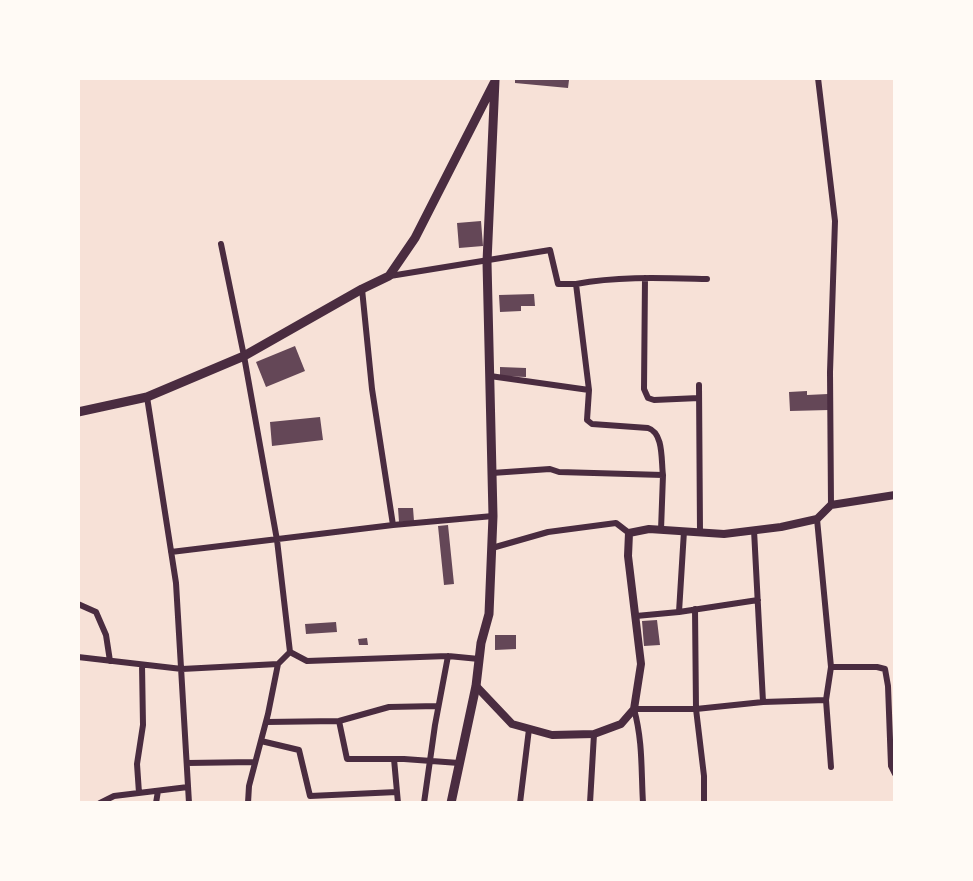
<!DOCTYPE html>
<style>
body{margin:0}
#map{position:relative;width:973px;height:881px;overflow:hidden;background:#f7e1d7;font-family:Roboto,sans-serif}
canvas{display:block}
.frame{position:absolute;inset:0;border:80px solid #fffaf5;pointer-events:none}
</style>
<div id="map">
<canvas width="973" height="881"></canvas>
<div class="frame"></div>
</div>
<script>
const context = document.querySelector('canvas').getContext('2d');
context.lineJoin = 'round';
function fill(path, color) {
  context.fillStyle = color;
  context.fill(path, 'evenodd');
}
function strokePath(path, color, width, dash) {
  context.strokeStyle = color;
  context.lineWidth = width;
  context.lineCap = dash ? 'butt' : 'round';
  context.setLineDash(dash || []);
  context.stroke(path);
}
fill(new Path2D(`
 M 515,78 L 569,80 L 568,88 L 515,83 Z
 M 481,221 L 483,246 L 459,248 L 457,223 Z
 M 534,294 L 535,306 L 521,306 L 521,311 L 500,312 L 499,295 Z
 M 295,346 L 305,371 L 266,387 L 256,362 Z
 M 500,367 L 526,368 L 526,377 L 500,376 Z
 M 807,391 L 807,395 L 828,394 L 829,410 L 790,411 L 789,392 Z
 M 320,417 L 323,440 L 272,446 L 270,422 Z
 M 398,508 L 413,508 L 414,521 L 399,522 Z
 M 448,525 L 454,584 L 444,585 L 438,526 Z
 M 657,620 L 660,645 L 644,646 L 642,621 Z
 M 336,622 L 337,632 L 306,634 L 305,624 Z
 M 495,635 L 516,635 L 516,649 L 495,650 Z
 M 367,638 L 368,645 L 359,645 L 358,639 Z`), '#644757');
strokePath(new Path2D(`
 M 818,78 L 835,221 L 830,372 L 831,505
 M 221,244 L 244,356 L 277,540 L 290,652 L 307,661 L 448,656 L 479,659
 M 390,276 L 550,250 L 558,284 L 576,284
 M 645,278 L 644,389 L 648,398 L 654,400 L 699,398
 M 362,289 L 372,389 L 393,525
 M 490,376 L 589,390 L 576,284 C 619,276 663,278 707,279
 M 699,385 L 700,532
 M 589,390 L 587,420 L 592,424 L 648,428 C 664,433 661,461 663,475
 M 147,397 L 176,583 L 189,803
 M 492,473 L 550,469 L 559,472 L 663,475 L 661,530
 M 817,519 L 831,667 L 826,700 L 831,767
 M 754,530 L 763,702
 M 492,548 L 548,532 L 616,523 L 629,533
 M 171,552 L 393,525 L 493,516
 M 78,604 L 96,612 L 106,635 L 110,661
 M 695,609 L 696,709 L 704,776 L 704,803
 M 679,612 L 758,600
 M 636,616 L 679,612 L 684,531
 M 78,657 L 182,669 L 278,664 L 290,652
 M 831,667 L 877,667 L 885,669 L 888,686 L 891,766 L 895,774
 M 339,721 L 347,759 L 404,759 L 459,763
 M 266,722 L 339,721 L 389,707 L 438,706
 M 261,741 L 299,750 L 310,796 L 397,792
 M 394,759 L 398,803
 M 187,763 L 255,762
 M 139,793 L 137,764 L 143,725 L 142,665
 M 100,803 L 114,796 L 188,787
 M 156,803 L 158,791
 M 248,803 L 249,786 L 268,714 L 278,664
 M 424,803 L 435,725 L 448,656
 M 520,803 L 529,729
 M 590,803 L 594,734
 M 643,803 C 641,770 643,742 634,709 L 696,709 L 763,702 L 826,700`), '#4a2c40', 6);
strokePath(new Path2D(`
 M 476,686 L 512,724 L 552,735 L 594,734 L 621,724 L 634,709 L 641,664 L 628,556 L 629,533 L 649,529 L 724,534 L 781,527 L 817,519 L 831,505 L 895,495`), '#4a2c40', 8);
strokePath(new Path2D(`
 M 78,412 L 147,397 L 244,356 L 362,289 L 389,276 L 415,238 L 494,83
 M 451,803 L 476,686 L 481,643 L 489,614 L 493,516 L 487,262 L 495,80`), '#4a2c40', 9);
</script>
